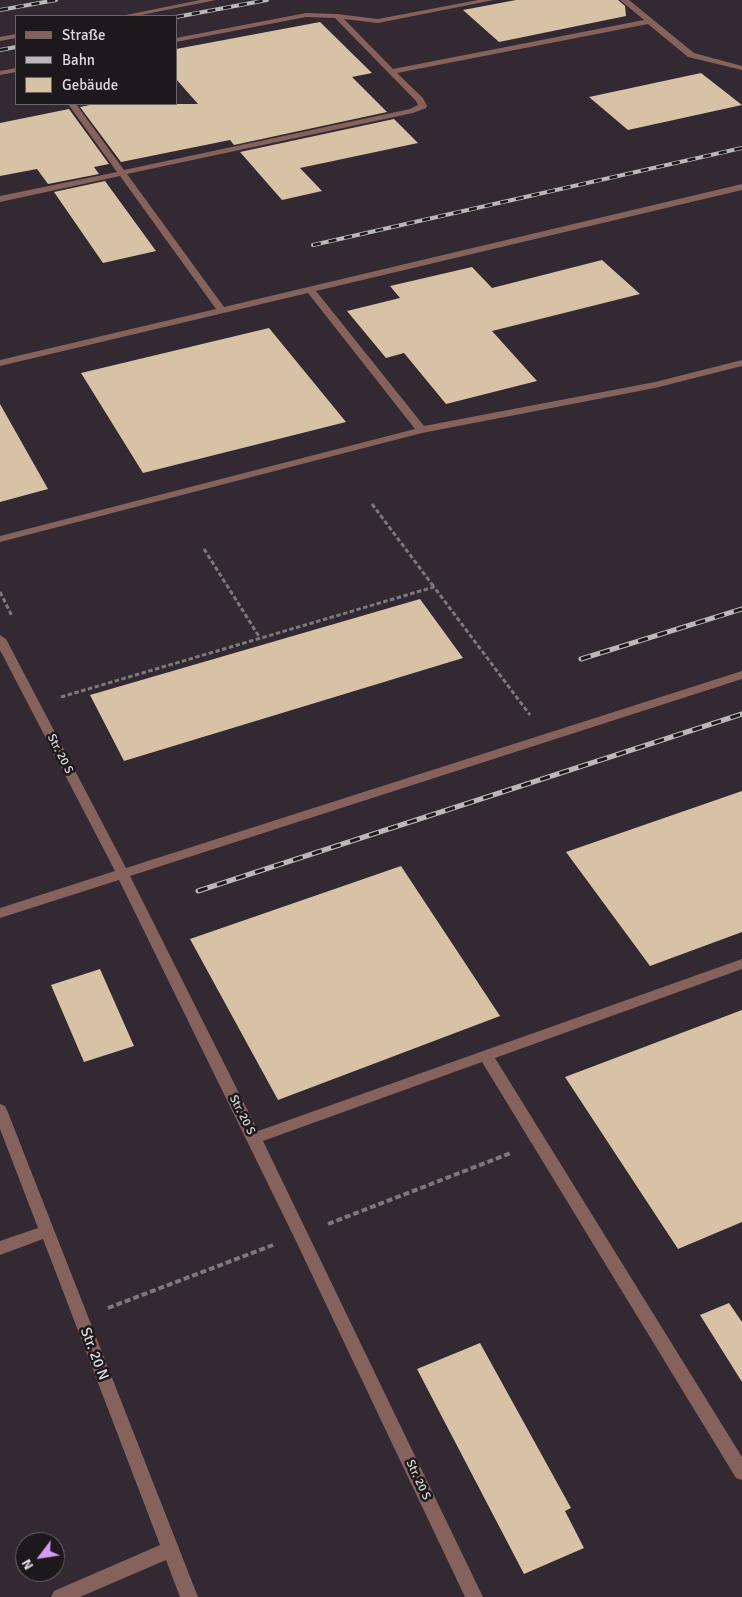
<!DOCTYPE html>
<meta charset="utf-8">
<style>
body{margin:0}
#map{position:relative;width:742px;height:1597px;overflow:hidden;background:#262126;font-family:Signika,sans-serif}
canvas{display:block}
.legend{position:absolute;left:15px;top:15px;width:162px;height:90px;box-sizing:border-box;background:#1c181c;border:1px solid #696669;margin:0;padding:6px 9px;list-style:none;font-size:15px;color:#dddadd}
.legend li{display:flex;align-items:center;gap:10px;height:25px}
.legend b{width:25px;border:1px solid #696669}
.north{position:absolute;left:15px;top:1532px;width:50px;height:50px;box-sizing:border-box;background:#1c181c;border:1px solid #696669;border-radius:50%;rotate:239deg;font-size:14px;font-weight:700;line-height:20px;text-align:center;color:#dddadd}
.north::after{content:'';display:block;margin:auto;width:18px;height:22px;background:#d69bf9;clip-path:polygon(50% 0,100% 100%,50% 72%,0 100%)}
</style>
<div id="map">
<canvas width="742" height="1597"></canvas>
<ul class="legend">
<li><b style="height:6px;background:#85625b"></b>Straße</li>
<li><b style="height:6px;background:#bbb8bb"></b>Bahn</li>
<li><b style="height:14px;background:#d7c2a5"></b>Gebäude</li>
</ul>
<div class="north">N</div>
</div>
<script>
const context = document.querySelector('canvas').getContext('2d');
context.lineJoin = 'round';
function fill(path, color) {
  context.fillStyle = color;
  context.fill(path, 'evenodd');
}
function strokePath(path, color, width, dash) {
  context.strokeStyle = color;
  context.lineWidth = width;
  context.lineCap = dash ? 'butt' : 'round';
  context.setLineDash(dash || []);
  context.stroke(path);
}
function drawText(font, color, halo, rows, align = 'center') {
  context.font = font + ' Signika,sans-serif';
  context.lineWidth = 5;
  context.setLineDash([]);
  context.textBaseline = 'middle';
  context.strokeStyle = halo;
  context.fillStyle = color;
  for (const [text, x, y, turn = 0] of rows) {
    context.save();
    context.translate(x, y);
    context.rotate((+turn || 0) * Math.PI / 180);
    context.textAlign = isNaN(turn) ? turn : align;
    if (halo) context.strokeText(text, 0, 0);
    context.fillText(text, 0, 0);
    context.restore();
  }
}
fill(new Path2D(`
 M 0,0 L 742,0 L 742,1597 L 0,1597 ZM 16,16 L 176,16 L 176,104 L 16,104 ZM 25,1542 L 55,1542 L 55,1572 L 25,1572 Z`), '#322932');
fill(new Path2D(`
 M 516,0 L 618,0 L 625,6 L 626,16 L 499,42 L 463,10 Z
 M 320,22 L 372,73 L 352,77 L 387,112 L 234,145 L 230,140 L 121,162 L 80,107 L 95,104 L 198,104 L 176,79 L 176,49 Z
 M 701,73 L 742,105 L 628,130 L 589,97 Z
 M 69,109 L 109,164 L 94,167 L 99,174 L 48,184 L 37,169 L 0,176 L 0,123 Z
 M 394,119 L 418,143 L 300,168 L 322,191 L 282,200 L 240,152 Z
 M 105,181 L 156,251 L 103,263 L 54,192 Z
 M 602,260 L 640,294 L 492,331 L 537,381 L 446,404 L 404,353 L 386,358 L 347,311 L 400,298 L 390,286 L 472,267 L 492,288 Z
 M 269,328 L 346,422 L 143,473 L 81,373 Z
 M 0,404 L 48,489 L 0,502 Z
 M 420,599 L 463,658 L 124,761 L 90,695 Z
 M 742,791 L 742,932 L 650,966 L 566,852 Z
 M 401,866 L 500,1016 L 278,1100 L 190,939 Z
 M 100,969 L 134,1046 L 84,1062 L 51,985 Z
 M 742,1010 L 742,1222 L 678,1249 L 565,1077 Z
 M 729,1303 L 742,1322 L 742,1382 L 700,1315 Z
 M 480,1343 L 571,1508 L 565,1511 L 584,1548 L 524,1574 L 417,1369 Z`), '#d7c2a5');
strokePath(new Path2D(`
 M 372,504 L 434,587
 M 204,549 L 260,638
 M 0,592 L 12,616
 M 61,697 L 434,587 L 530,715`), '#7c787c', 3, [4.5, 2.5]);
strokePath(new Path2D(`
 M 328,1224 L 511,1153
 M 108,1308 L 273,1245`), '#7c787c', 4, [6, 3]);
fill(new Path2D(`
 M 200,0 L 216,0 L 136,16 L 121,16 Z
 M 478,0 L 494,0 L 378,23 L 344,19 L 393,69 L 644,20 L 620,0 L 629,0 L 694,53 L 742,66 L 742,70 L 688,57 L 648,24 L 397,73 L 423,98 L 427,106 L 426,108 L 413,113 L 127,174 L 224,307 L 742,184 L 742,190 L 316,291 L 424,426 L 655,382 L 742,360 L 742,366 L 655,388 L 422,433 L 0,542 L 0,536 L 415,429 L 308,293 L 0,366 L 0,360 L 216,309 L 120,176 L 0,202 L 0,196 L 117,172 L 68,104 L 76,104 L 124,170 L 410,109 L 418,105 L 416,101 L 335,18 L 306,17 L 176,42 L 176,38 L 306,13 L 337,14 L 378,19 Z
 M 16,34 L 16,38 L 0,41 L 0,37 Z
 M 16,68 L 16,72 L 0,75 L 0,71 Z
 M 0,635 L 6,639 L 126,868 L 742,671 L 742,679 L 130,876 L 258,1131 L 742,959 L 742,969 L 495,1058 L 742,1457 L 742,1480 L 736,1478 L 482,1062 L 263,1141 L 483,1597 L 465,1597 L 294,1237 L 119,880 L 0,918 L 0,908 L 115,871 L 0,650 Z
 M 0,1104 L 5,1106 L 7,1110 L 198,1597 L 180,1597 L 166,1560 L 80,1597 L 51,1597 L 54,1591 L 160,1545 L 43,1239 L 0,1255 L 0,1241 L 38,1228 L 0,1129 Z`), '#85625b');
const railFar1 = new Path2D(`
 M 0,10 L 56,0
 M 176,17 L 267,0
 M 0,50 L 16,47
 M 313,245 L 742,148`);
const rail = new Path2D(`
 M 581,659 L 742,609
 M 198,891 L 742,714`);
strokePath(railFar1, '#bbb8bb', 4);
strokePath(rail, '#bbb8bb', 5);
strokePath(railFar1, '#1c181c', 2.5, [8]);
strokePath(rail, '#1c181c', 3, [10]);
drawText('12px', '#dddadd', '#1c181c', [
 ["Str. 20 S",60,754,63],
 ["Str. 20 S",242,1115,63],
 ["Str. 20 S",418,1480,65]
]);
drawText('15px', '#dddadd', '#1c181c', [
 ["Str. 20 N",94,1354,69]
]);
</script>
